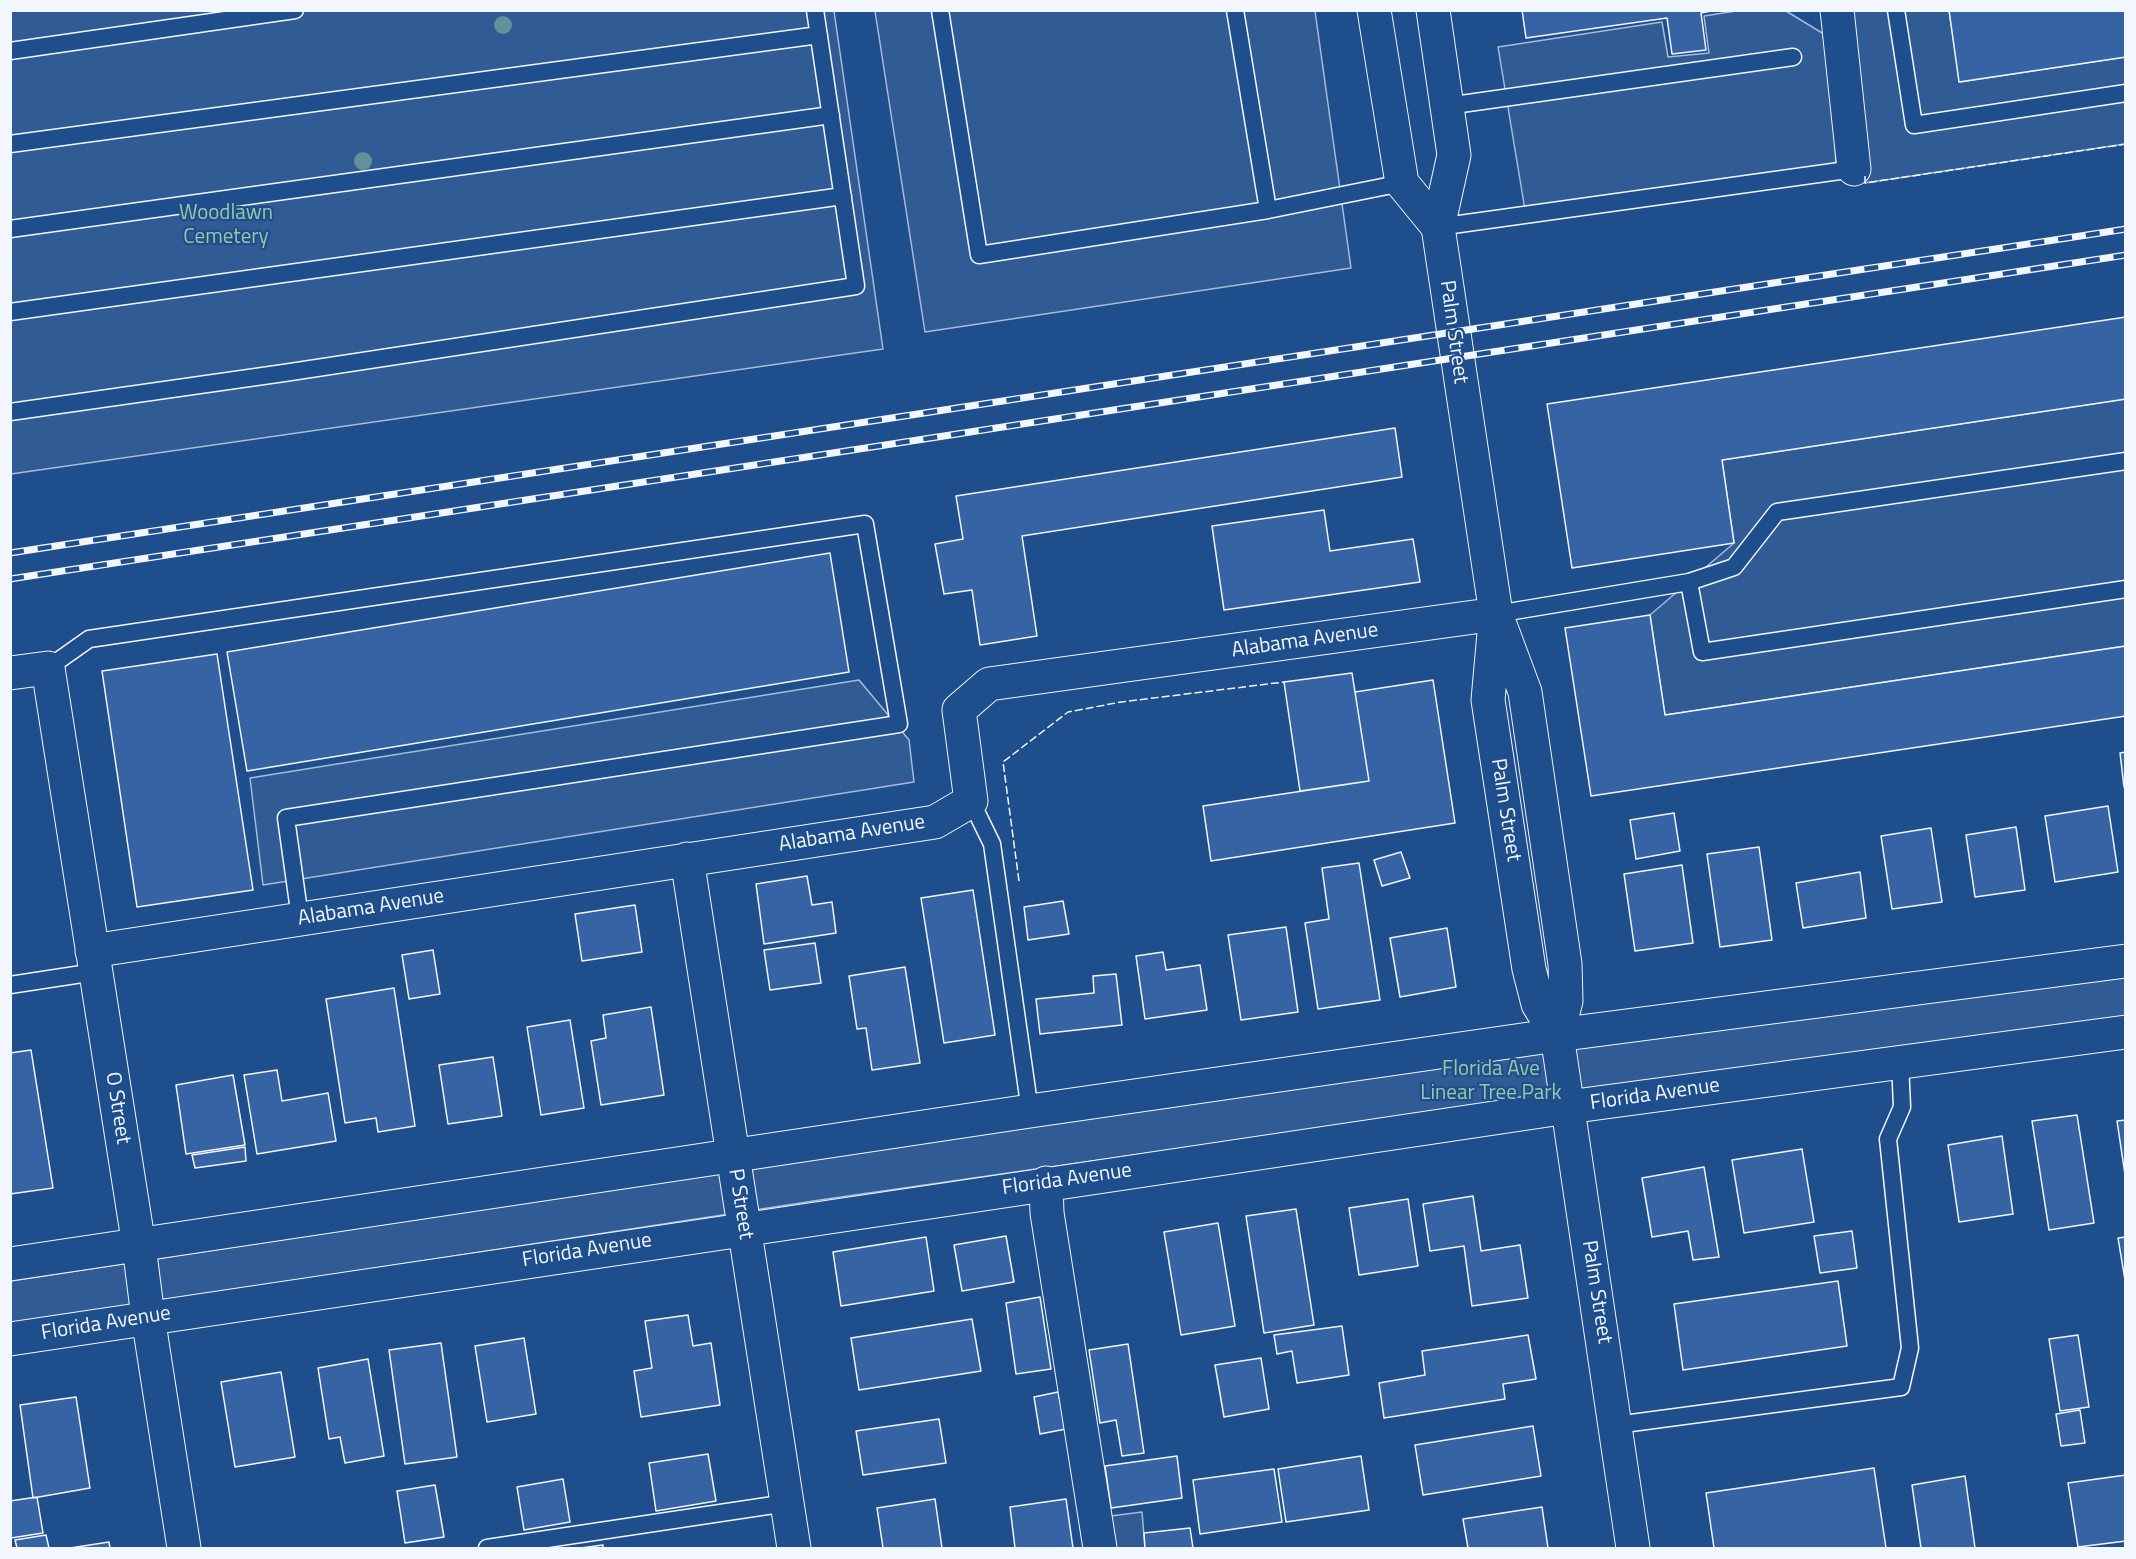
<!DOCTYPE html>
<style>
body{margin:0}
#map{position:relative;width:2136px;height:1559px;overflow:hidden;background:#1f4e8c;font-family:"Titillium Web",sans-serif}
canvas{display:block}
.frame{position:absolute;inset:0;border:12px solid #f2f6ff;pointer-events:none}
</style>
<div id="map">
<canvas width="2136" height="1559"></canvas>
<div class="frame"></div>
</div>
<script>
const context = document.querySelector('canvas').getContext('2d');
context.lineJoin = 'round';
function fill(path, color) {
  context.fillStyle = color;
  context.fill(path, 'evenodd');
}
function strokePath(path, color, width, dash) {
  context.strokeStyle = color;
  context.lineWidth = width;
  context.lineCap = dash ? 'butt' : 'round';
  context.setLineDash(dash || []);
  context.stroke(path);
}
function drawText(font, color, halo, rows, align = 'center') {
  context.font = font + ' "Titillium Web",sans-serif';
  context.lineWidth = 4.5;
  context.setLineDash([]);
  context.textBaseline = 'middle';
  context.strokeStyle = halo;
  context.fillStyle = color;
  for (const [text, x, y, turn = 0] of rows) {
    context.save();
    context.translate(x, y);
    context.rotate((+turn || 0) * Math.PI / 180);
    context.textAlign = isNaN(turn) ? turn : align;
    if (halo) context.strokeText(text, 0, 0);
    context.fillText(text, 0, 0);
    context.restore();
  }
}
const built = new Path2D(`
 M 1742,10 L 1786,11 L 1832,39 L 1836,171 L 1526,216 L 1498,47 L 1662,22 L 1668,57 L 1709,53 L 1704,16 Z
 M 10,11 L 834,11 L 883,349 L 11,474 Z
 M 875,11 L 1315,11 L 1351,268 L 925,332 Z
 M 1851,11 L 1949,11 L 1960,82 L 2125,57 L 2125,144 L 1865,183 Z
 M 2125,399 L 2125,646 L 1665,715 L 1650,615 L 1734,543 L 1722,460 Z
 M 859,680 L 909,740 L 914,782 L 263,885 L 250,778 Z
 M 2125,976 L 2125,1017 L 1497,1103 L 820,1200 L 11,1324 L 11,1281 L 811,1159 L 1493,1059 Z
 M 1142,1512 L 1145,1548 L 1100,1548 L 1095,1518 Z`);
fill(built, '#305b95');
strokePath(built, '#a8bbd7', 1.5);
const building = new Path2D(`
 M 1522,10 L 1717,10 L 1701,13 L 1706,50 L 1672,54 L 1667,18 L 1526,38 Z
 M 1949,10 L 2126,10 L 2126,57 L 1959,82 Z
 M 2126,317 L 2126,399 L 1722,460 L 1734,543 L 1572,568 L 1547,404 Z
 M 1395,428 L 1402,477 L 1022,536 L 1037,636 L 980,645 L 972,590 L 944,594 L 935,544 L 963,539 L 956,496 Z
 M 1324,510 L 1330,551 L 1413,539 L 1420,582 L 1224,610 L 1212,526 Z
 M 830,553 L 849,672 L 247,771 L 227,652 Z
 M 1650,615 L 1665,715 L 2126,646 L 2126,716 L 1591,796 L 1565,628 Z
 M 217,654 L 253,890 L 137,907 L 102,671 Z
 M 1352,673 L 1369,781 L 1300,791 L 1284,682 Z
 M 1433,680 L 1455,823 L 1211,861 L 1203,806 L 1369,781 L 1355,692 Z
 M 2126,752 L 2126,787 L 2124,787 L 2120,753 Z
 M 2108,806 L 2118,872 L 2055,882 L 2045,816 Z
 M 1674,813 L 1680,851 L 1636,859 L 1630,820 Z
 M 2016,827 L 2025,890 L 1975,897 L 1966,835 Z
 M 1931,828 L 1942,902 L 1892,909 L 1881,836 Z
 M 1759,847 L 1772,940 L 1720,947 L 1707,854 Z
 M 1401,852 L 1410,878 L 1382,886 L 1374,860 Z
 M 1359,863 L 1380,1000 L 1318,1009 L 1305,923 L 1329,919 L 1322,868 Z
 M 1682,865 L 1693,943 L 1635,951 L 1624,874 Z
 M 1860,872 L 1866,918 L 1803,928 L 1796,883 Z
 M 807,876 L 812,905 L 832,902 L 836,933 L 764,944 L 756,884 Z
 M 973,890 L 995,1035 L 944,1043 L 921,898 Z
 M 1063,901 L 1069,934 L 1028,940 L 1024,907 Z
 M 635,905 L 642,952 L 582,961 L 575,914 Z
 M 1286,927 L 1298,1012 L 1241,1020 L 1228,935 Z
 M 1447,928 L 1456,987 L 1400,997 L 1390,938 Z
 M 815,943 L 821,983 L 770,990 L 764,950 Z
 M 433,950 L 440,994 L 409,999 L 402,955 Z
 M 1163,952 L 1166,970 L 1200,965 L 1207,1010 L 1145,1019 L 1136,956 Z
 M 905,967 L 920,1063 L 872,1070 L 866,1028 L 857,1029 L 849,976 Z
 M 1116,974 L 1122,1025 L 1040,1034 L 1036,999 L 1094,993 L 1093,976 Z
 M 394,988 L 415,1126 L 378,1132 L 376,1118 L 345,1123 L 326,999 Z
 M 651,1007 L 664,1095 L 601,1105 L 591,1041 L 606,1038 L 603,1015 Z
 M 570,1020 L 584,1108 L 541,1115 L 527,1027 Z
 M 31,1050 L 53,1188 L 10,1194 L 10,1053 Z
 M 493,1057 L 502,1116 L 448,1124 L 439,1065 Z
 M 277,1070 L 282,1101 L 328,1093 L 336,1141 L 257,1154 L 244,1075 Z
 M 233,1075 L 245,1145 L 186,1154 L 176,1085 Z
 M 2077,1115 L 2094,1223 L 2049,1230 L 2032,1121 Z
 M 2126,1120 L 2126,1181 L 2117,1121 Z
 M 2002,1136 L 2013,1214 L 1959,1222 L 1948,1145 Z
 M 245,1147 L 246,1161 L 195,1168 L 192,1155 Z
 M 1802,1149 L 1814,1222 L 1744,1233 L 1732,1160 Z
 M 1704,1167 L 1719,1257 L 1693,1260 L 1688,1231 L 1652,1237 L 1642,1178 Z
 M 1473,1196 L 1481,1251 L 1520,1245 L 1528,1298 L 1472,1306 L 1464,1246 L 1430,1251 L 1423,1204 Z
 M 1408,1199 L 1418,1266 L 1359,1275 L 1349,1208 Z
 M 1296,1209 L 1314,1325 L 1264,1333 L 1246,1216 Z
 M 1218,1223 L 1235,1326 L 1181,1335 L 1164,1232 Z
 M 1852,1231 L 1857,1268 L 1820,1273 L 1814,1236 Z
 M 1006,1236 L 1014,1282 L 962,1291 L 954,1245 Z
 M 926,1237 L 934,1291 L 841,1306 L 833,1252 Z
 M 2126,1237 L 2126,1286 L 2118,1238 Z
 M 1838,1281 L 1847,1346 L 1683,1370 L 1674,1304 Z
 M 1040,1297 L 1051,1369 L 1016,1374 L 1006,1303 Z
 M 688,1315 L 693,1346 L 711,1343 L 720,1405 L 641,1417 L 634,1371 L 652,1368 L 645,1321 Z
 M 972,1319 L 981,1371 L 859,1390 L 851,1338 Z
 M 1342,1326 L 1349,1375 L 1297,1383 L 1292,1351 L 1277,1354 L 1274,1335 Z
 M 1528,1335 L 1536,1379 L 1503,1384 L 1505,1399 L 1384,1418 L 1379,1383 L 1425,1375 L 1422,1351 Z
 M 2078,1335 L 2089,1407 L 2060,1411 L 2049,1339 Z
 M 524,1338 L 536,1414 L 487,1422 L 475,1346 Z
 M 441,1343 L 457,1457 L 405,1464 L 389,1350 Z
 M 1128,1344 L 1144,1453 L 1122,1456 L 1116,1420 L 1100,1423 L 1089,1350 Z
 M 1261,1358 L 1269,1409 L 1224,1417 L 1215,1365 Z
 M 368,1359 L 384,1456 L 345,1463 L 340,1437 L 329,1439 L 318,1368 Z
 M 281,1372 L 295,1457 L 235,1467 L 221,1382 Z
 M 1058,1392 L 1066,1429 L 1040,1434 L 1034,1397 Z
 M 76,1397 L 90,1488 L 33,1498 L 20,1405 Z
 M 2080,1410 L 2085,1443 L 2061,1446 L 2056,1414 Z
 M 939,1419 L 946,1463 L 863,1475 L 856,1431 Z
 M 1533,1426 L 1541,1476 L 1423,1495 L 1415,1445 Z
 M 708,1454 L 716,1501 L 656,1511 L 649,1463 Z
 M 1177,1456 L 1182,1498 L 1111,1508 L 1105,1466 Z
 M 1361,1456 L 1369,1510 L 1286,1522 L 1278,1469 Z
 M 1874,1468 L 1886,1548 L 1714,1548 L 1706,1493 Z
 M 1274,1469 L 1282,1522 L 1200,1534 L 1193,1480 Z
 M 2126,1475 L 2126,1541 L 2078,1547 L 2068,1483 Z
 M 1965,1476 L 1975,1548 L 1921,1548 L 1912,1485 Z
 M 563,1479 L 570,1522 L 524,1530 L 517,1487 Z
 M 435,1485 L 444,1537 L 405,1543 L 397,1491 Z
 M 37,1497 L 43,1533 L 11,1538 L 10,1501 Z
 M 935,1499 L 942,1548 L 883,1548 L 877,1508 Z
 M 1066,1499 L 1073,1548 L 1015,1548 L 1010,1507 Z
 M 1542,1507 L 1548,1548 L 1468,1548 L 1463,1519 Z
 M 1190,1528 L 1193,1548 L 1145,1548 L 1144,1533 Z
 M 46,1535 L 49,1548 L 17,1548 L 15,1540 Z
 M 109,1542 L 110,1548 L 70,1548 Z
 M 603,1545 L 603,1548 L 581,1548 Z`);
fill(building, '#3563a3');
strokePath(building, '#f2f6ff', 1.5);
const lane = new Path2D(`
 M 940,10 L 979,255 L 1268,210 L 1402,183
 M 1235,10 L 1268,210
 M 1896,10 L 1914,125 L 2126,93
 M 10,51 L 295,10
 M 1447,106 L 1793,57
 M 10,144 L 819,35
 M 1438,227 L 1854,169
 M 10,229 L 831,115
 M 10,312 L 843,196
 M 10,412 L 284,373 L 856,286 L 815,10
 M 1689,582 L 1702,652 L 2126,589
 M 1496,614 L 1689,582 L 1734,567 L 1777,512 L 2126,461
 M 48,668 L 89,639 L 865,524 L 899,724 L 286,818 L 300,918
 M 971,801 L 992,844 L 1030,1111
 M 10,985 L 95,972
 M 1616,1425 L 1901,1387 L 1910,1348 L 1888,1139 L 1902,1107 L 1900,1062
 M 487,1548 L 787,1503`);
const street = new Path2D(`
 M 1374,10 L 1402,183 L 1438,227
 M 1433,10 L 1454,155 L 1438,227 L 1496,614 L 1525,692 L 1565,964 L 1566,1001 L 1557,1035
 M 1837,10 L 1854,169
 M 1495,622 L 1488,700 L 1529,969 L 1538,1004 L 1557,1035 L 1633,1548
 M 10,673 L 48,668 L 139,1246 L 148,1317 L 184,1548
 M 687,859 L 794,1548
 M 92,951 L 935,822 L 971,801 L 959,710 L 989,684 L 1496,614
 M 1046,1183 L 1047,1213 L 1100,1548
 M 10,1264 L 1030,1111 L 1557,1035 L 2126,961
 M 10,1339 L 1568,1107 L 2126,1032`);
strokePath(lane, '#f2f6ff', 19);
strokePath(street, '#f2f6ff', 35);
strokePath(lane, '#1f4e8c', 16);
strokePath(street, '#1f4e8c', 33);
const rail = new Path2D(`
 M 10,553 L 2126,229
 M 10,579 L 2126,255`);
strokePath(rail, '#f2f6ff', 7);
strokePath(rail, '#1f4e8c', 4.5, [14]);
strokePath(new Path2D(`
 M 1865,176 L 1865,183 L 2126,144
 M 1019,881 L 1003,762 L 1068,712 L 1121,702 L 1284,682`), '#f2f6ff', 1.5, [8, 3]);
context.fillStyle = '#61919a';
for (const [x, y] of [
 [503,25],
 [363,161]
]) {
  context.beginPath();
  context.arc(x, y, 9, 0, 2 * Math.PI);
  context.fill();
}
drawText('21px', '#97c8a6', '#1f4e8c', [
 ["Woodlawn",226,214],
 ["Cemetery",226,238],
 ["Florida Ave",1491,1070],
 ["Linear Tree Park",1491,1094]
]);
drawText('21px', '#f2f6ff', '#1f4e8c', [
 ["Palm Street",1453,332,82],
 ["Alabama Avenue",1305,641,-8],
 ["Palm Street",1505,810,81],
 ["Alabama Avenue",852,834,-9],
 ["Alabama Avenue",371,908,-9],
 ["Florida Avenue",1655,1095,-8],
 ["O Street",117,1108,81],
 ["Florida Avenue",1067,1180,-8],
 ["P Street",740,1204,81],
 ["Florida Avenue",587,1251,-9],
 ["Palm Street",1596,1292,81],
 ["Florida Avenue",106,1324,-9]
]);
</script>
